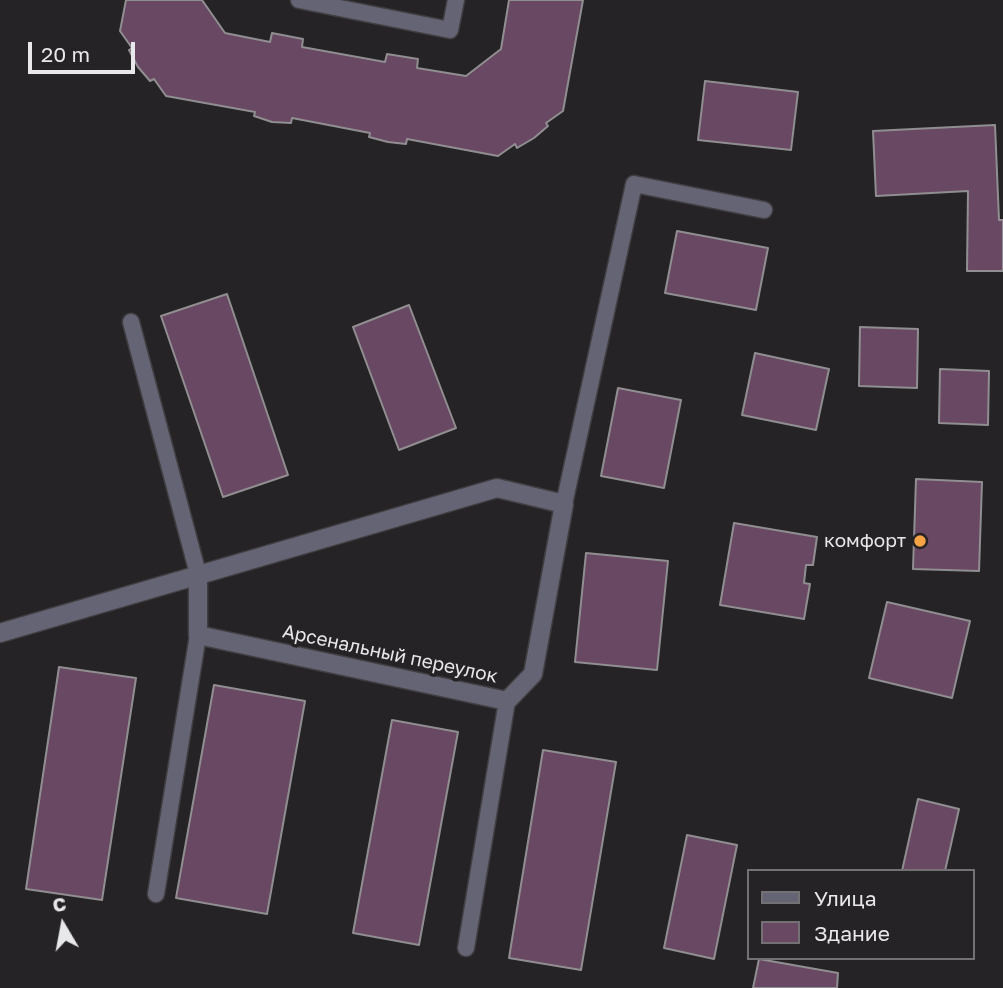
<!DOCTYPE html>
<meta charset="utf-8">
<style>
body{margin:0}
#map{position:relative;width:1003px;height:988px;overflow:hidden;background:#252325;font-family:"Golos Text",sans-serif}
canvas{display:block}
.legend{position:absolute;left:747px;top:869px;width:228px;height:91px;box-sizing:border-box;background:#252325;border:2px solid #737173;margin:0;padding:9px 12px;list-style:none;font-size:21px;color:#e8e7e9}
.legend li{display:flex;align-items:center;gap:14px;height:35px}
.legend b{width:35px;border:2px solid #737173}
.north{position:absolute;left:28px;top:890px;width:70px;height:70px;-webkit-text-stroke:5px #252325;paint-order:stroke;rotate:350deg;font-size:19px;font-weight:700;line-height:28px;text-align:center;color:#e8e7e9}
.north::after{content:'';display:block;margin:auto;width:24px;height:32px;background:#e8e7e9;clip-path:polygon(50% 0,100% 100%,50% 72%,0 100%)}
.scale{position:absolute;left:28px;top:42px;width:107px;height:32px;box-sizing:border-box;border:4px solid #e8e7e9;border-top:0;padding-left:9px;font-size:21px;line-height:24px;white-space:nowrap;color:#e8e7e9;-webkit-text-stroke:5px #252325;paint-order:stroke}
</style>
<div id="map">
<canvas width="1003" height="988"></canvas>
<ul class="legend">
<li><b style="height:9px;background:#656475"></b>Улица</li>
<li><b style="height:19px;background:#684862"></b>Здание</li>
</ul>
<div class="north">С</div>
<div class="scale">20 m</div>
</div>
<script>
const context = document.querySelector('canvas').getContext('2d');
context.lineJoin = 'round';
function fill(path, color) {
  context.fillStyle = color;
  context.fill(path, 'evenodd');
}
function strokePath(path, color, width, dash) {
  context.strokeStyle = color;
  context.lineWidth = width;
  context.lineCap = dash ? 'butt' : 'round';
  context.setLineDash(dash || []);
  context.stroke(path);
}
function drawText(font, color, halo, rows, align = 'center') {
  context.font = font + ' "Golos Text",sans-serif';
  context.lineWidth = 7;
  context.setLineDash([]);
  context.textBaseline = 'middle';
  context.strokeStyle = halo;
  context.fillStyle = color;
  for (const [text, x, y, turn = 0] of rows) {
    context.save();
    context.translate(x, y);
    context.rotate((+turn || 0) * Math.PI / 180);
    context.textAlign = isNaN(turn) ? turn : align;
    if (halo) context.strokeText(text, 0, 0);
    context.fillText(text, 0, 0);
    context.restore();
  }
}
const building = new Path2D(`
 M 126,0 L 202,0 L 225,33 L 270,42 L 272,33 L 303,39 L 302,47 L 385,62 L 387,54 L 418,59 L 417,68 L 466,76 L 501,49 L 509,0 L 583,0 L 563,111 L 546,123 L 548,126 L 534,138 L 517,148 L 515,144 L 498,156 L 407,139 L 406,144 L 388,142 L 369,137 L 370,133 L 292,118 L 291,123 L 272,122 L 254,116 L 255,112 L 166,96 L 154,79 L 150,81 L 138,67 L 129,50 L 132,48 L 120,31 Z
 M 705,81 L 798,92 L 791,150 L 698,140 Z
 M 995,125 L 999,220 L 1003,220 L 1003,271 L 967,271 L 968,191 L 876,196 L 873,131 Z
 M 677,231 L 768,248 L 756,310 L 665,293 Z
 M 227,294 L 288,475 L 223,497 L 161,316 Z
 M 409,305 L 456,428 L 399,450 L 353,327 Z
 M 860,327 L 918,329 L 917,388 L 859,386 Z
 M 755,353 L 829,369 L 816,430 L 742,415 Z
 M 940,369 L 989,371 L 988,425 L 939,423 Z
 M 618,388 L 681,400 L 664,488 L 601,476 Z
 M 916,479 L 982,482 L 979,571 L 913,569 Z
 M 734,523 L 817,537 L 813,565 L 806,565 L 804,583 L 810,584 L 804,619 L 720,605 Z
 M 586,553 L 668,561 L 657,670 L 575,662 Z
 M 887,602 L 970,621 L 952,698 L 869,678 Z
 M 59,667 L 136,678 L 102,900 L 26,889 Z
 M 214,685 L 305,701 L 267,914 L 176,898 Z
 M 392,720 L 458,732 L 419,945 L 353,933 Z
 M 543,750 L 616,762 L 581,970 L 509,958 Z
 M 918,799 L 959,809 L 945,871 L 902,871 Z
 M 687,835 L 737,845 L 714,959 L 664,948 Z
 M 759,959 L 838,973 L 837,988 L 753,988 Z`);
fill(building, '#684862');
strokePath(building, '#908e90', 2);
const service = new Path2D(`
 M 299,0 L 450,30 L 456,0
 M 131,322 L 198,574
 M 564,504 L 634,184 L 764,210
 M 156,894 L 198,635
 M 466,948 L 507,701`);
const minor = new Path2D(`
 M 0,633 L 497,488 L 564,504 L 533,674 L 507,701 L 198,635 L 198,574`);
strokePath(service, '#403e40', 19);
strokePath(minor, '#403e40', 21);
strokePath(service, '#656475', 16);
strokePath(minor, '#656475', 18);
for (const [x, y, r, color] of [
 [920,541,7,"#f5a345"]
]) {
  const dot = new Path2D();
  dot.arc(x, y, r, 0, 2 * Math.PI);
  context.fillStyle = color;
  context.fill(dot);
  strokePath(dot, '#252325', 2.5);
}
drawText('19px', '#e8e7e9', '#252325', [
 ["комфорт",906,541]
], 'right');
drawText('19px', '#e8e7e9', '#252325', [
 ["Арсенальный переулок",390,654,12]
]);
</script>
